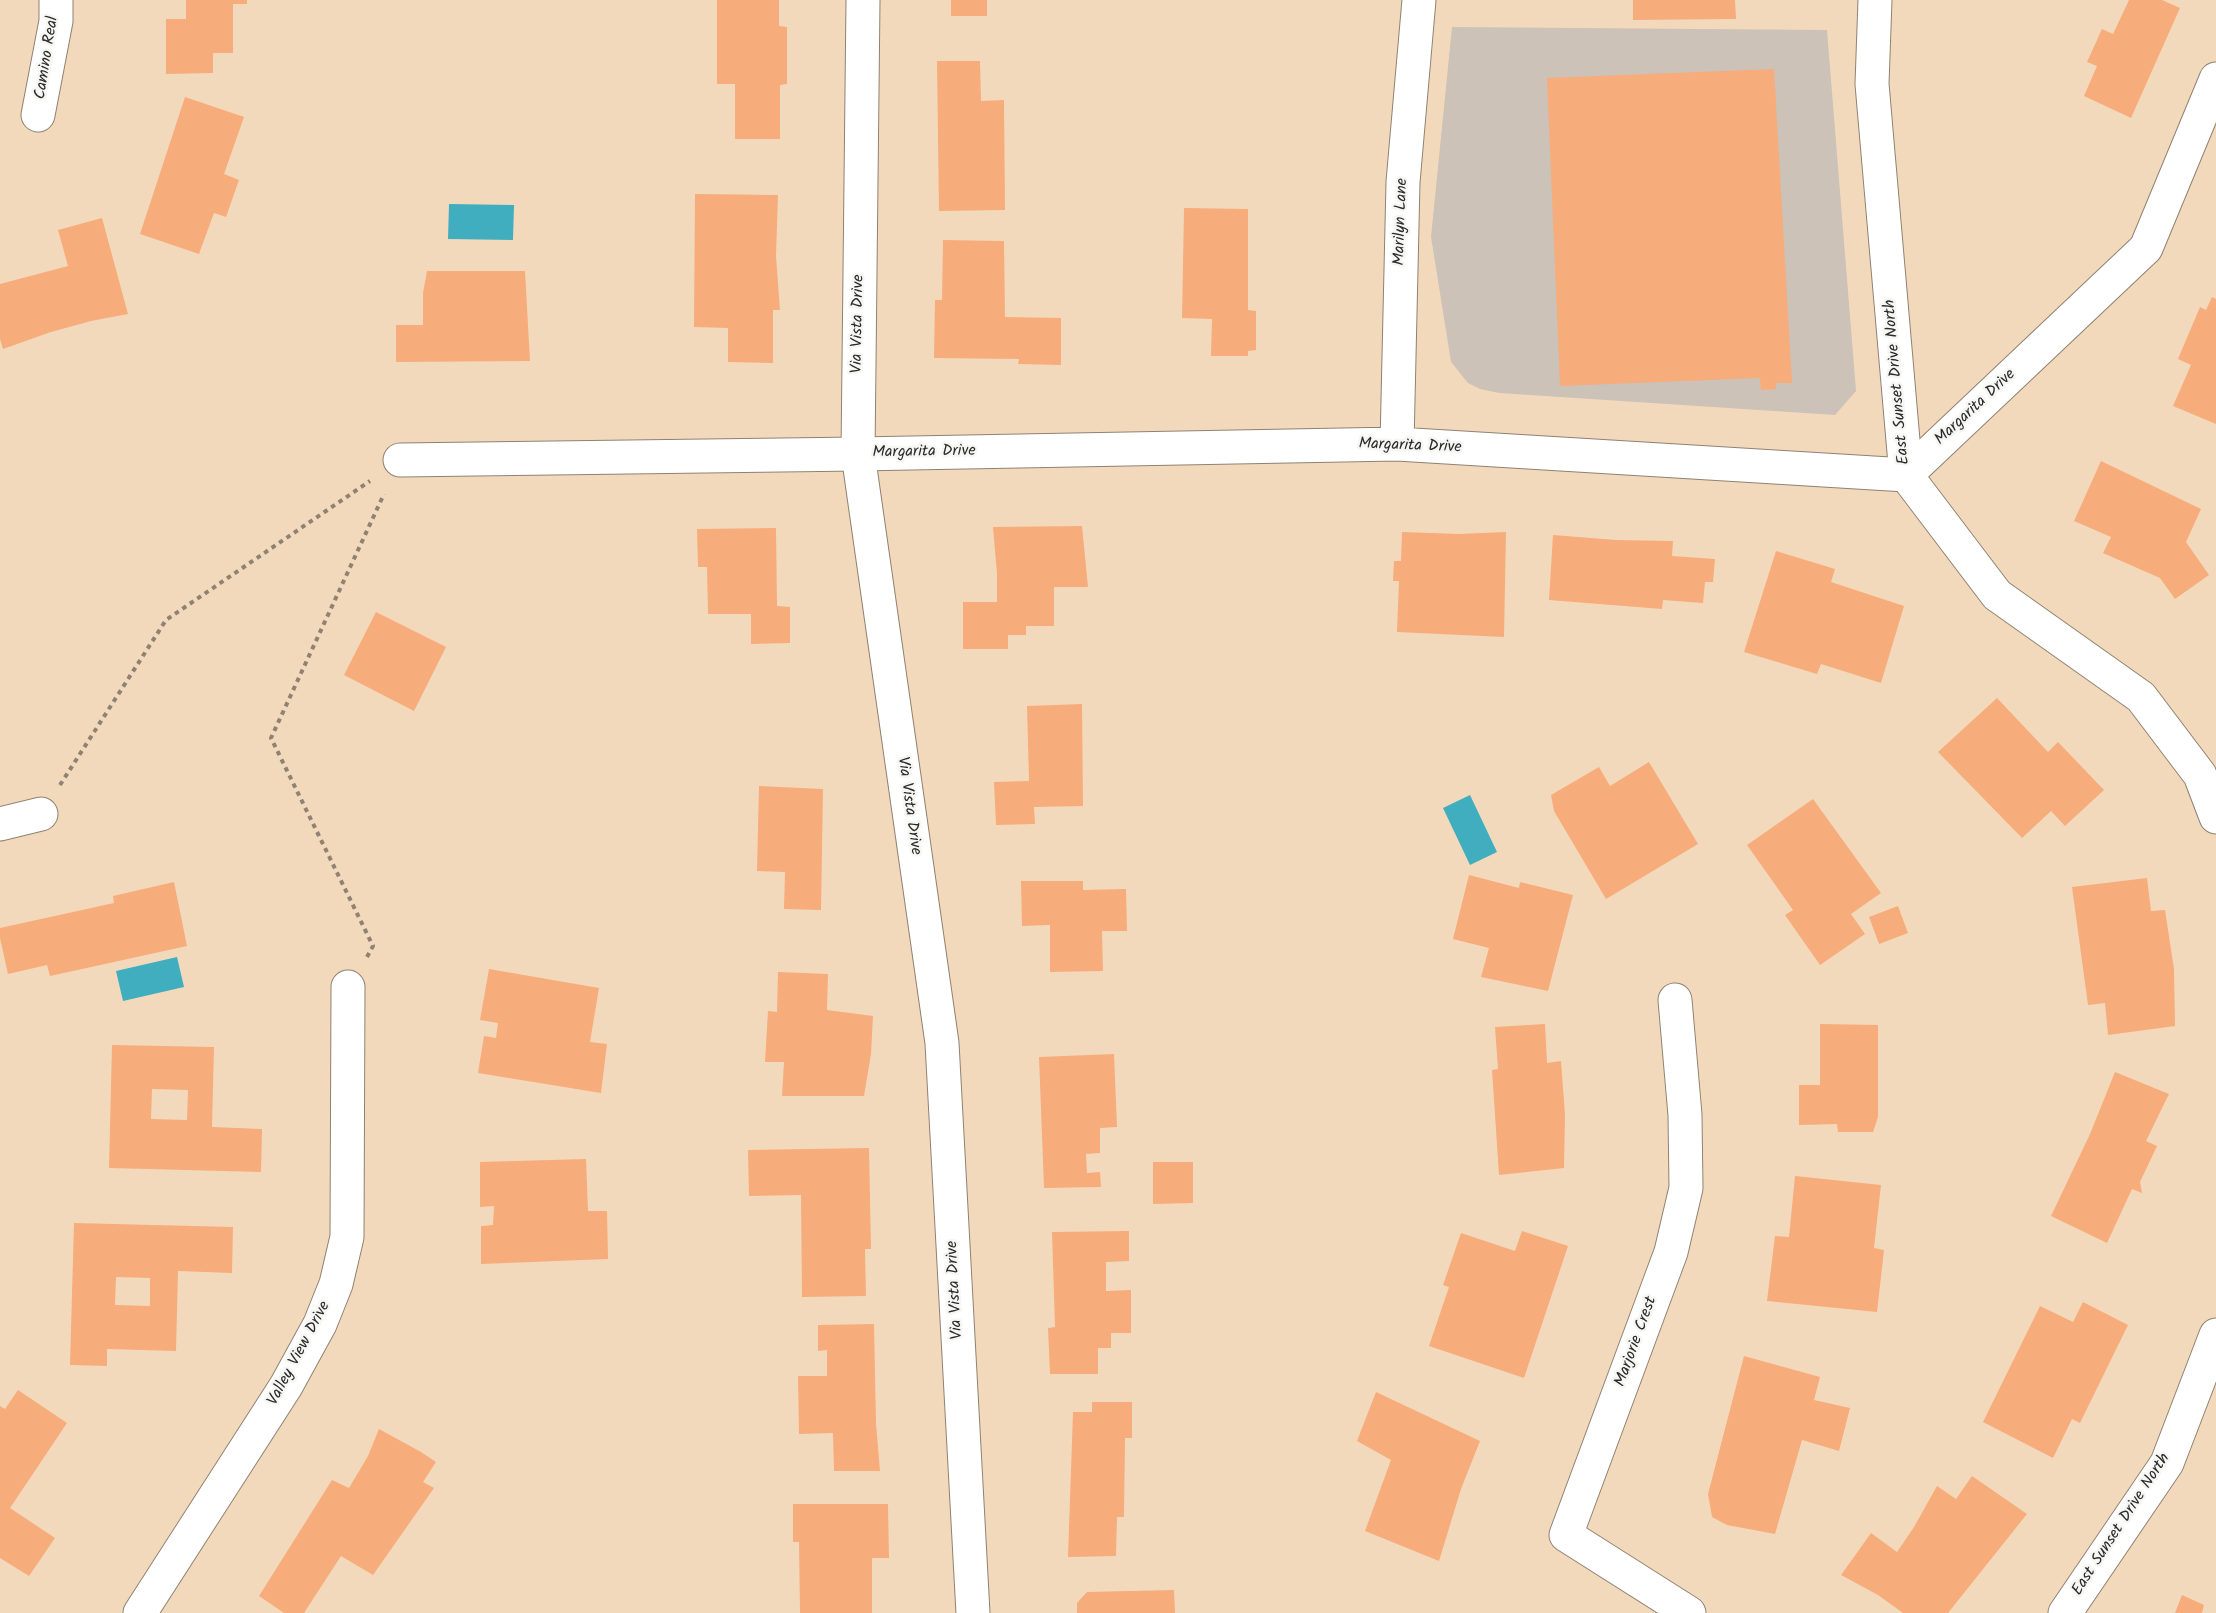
<!DOCTYPE html>
<style>
body{margin:0}
canvas{display:block;background:#f3d9bb}
</style>
<canvas width="2216" height="1613"></canvas>
<script>
const context = document.querySelector('canvas').getContext('2d');
context.lineJoin = 'round';
function fill(path, color) {
  context.fillStyle = color;
  context.fill(path, 'evenodd');
}
function strokePath(path, color, width, dash) {
  context.strokeStyle = color;
  context.lineWidth = width;
  context.lineCap = dash ? 'butt' : 'round';
  context.setLineDash(dash || []);
  context.stroke(path);
}
function drawText(font, color, halo, rows, align = 'center') {
  context.font = font + ' Kalam,sans-serif';
  context.lineWidth = 5;
  context.setLineDash([]);
  context.textBaseline = 'middle';
  context.strokeStyle = halo;
  context.fillStyle = color;
  for (const [text, x, y, turn = 0] of rows) {
    context.save();
    context.translate(x, y);
    context.rotate((+turn || 0) * Math.PI / 180);
    context.textAlign = isNaN(turn) ? turn : align;
    if (halo) context.strokeText(text, 0, 0);
    context.fillText(text, 0, 0);
    context.restore();
  }
}
fill(new Path2D(`
 M 1452,27 L 1827,30 L 1856,391 L 1835,415 L 1499,393 L 1480,389 L 1468,383 L 1451,362 L 1431,237 Z`), '#ccc2b8');
fill(new Path2D(`
 M 449,204 L 514,205 L 513,240 L 448,239 Z
 M 1470,795 L 1497,852 L 1470,865 L 1443,808 Z
 M 177,957 L 184,987 L 123,1001 L 116,971 Z`), '#40aebe');
fill(new Path2D(`
 M 186,0 L 247,0 L 247,4 L 233,4 L 233,53 L 213,53 L 213,73 L 166,74 L 166,19 L 186,19 Z
 M 717,0 L 779,0 L 779,26 L 787,27 L 787,84 L 780,85 L 780,139 L 735,139 L 735,84 L 717,84 Z
 M 951,0 L 987,0 L 987,16 L 951,16 Z
 M 1633,0 L 1735,0 L 1736,19 L 1633,20 Z
 M 2129,0 L 2162,0 L 2180,8 L 2131,118 L 2084,96 L 2097,66 L 2087,62 L 2102,29 L 2113,34 Z
 M 937,61 L 980,61 L 981,101 L 1004,100 L 1005,210 L 939,211 Z
 M 1774,69 L 1792,383 L 1776,383 L 1776,389 L 1761,390 L 1760,378 L 1560,386 L 1547,78 Z
 M 185,97 L 244,117 L 224,174 L 239,180 L 226,217 L 214,213 L 199,254 L 140,234 Z
 M 695,194 L 778,195 L 776,256 L 780,310 L 773,310 L 773,363 L 728,362 L 728,328 L 694,327 Z
 M 1184,208 L 1248,209 L 1248,310 L 1256,311 L 1256,350 L 1248,351 L 1248,356 L 1211,356 L 1212,319 L 1182,318 Z
 M 102,218 L 128,314 L 91,321 L 51,332 L 3,349 L 0,339 L 0,284 L 68,266 L 58,230 Z
 M 943,240 L 1004,241 L 1005,317 L 1061,318 L 1061,365 L 1018,364 L 1019,359 L 934,358 L 935,300 L 942,300 Z
 M 427,271 L 525,271 L 530,361 L 396,362 L 396,325 L 423,325 L 423,293 Z
 M 2212,297 L 2216,299 L 2216,424 L 2173,406 L 2191,365 L 2178,359 L 2200,307 L 2206,310 Z
 M 2101,461 L 2201,509 L 2186,542 L 2209,575 L 2175,599 L 2160,578 L 2103,553 L 2111,537 L 2074,521 Z
 M 1082,526 L 1088,587 L 1054,587 L 1054,626 L 1026,626 L 1026,635 L 1008,635 L 1008,649 L 963,649 L 963,602 L 997,602 L 997,574 L 993,527 Z
 M 776,528 L 777,606 L 790,607 L 790,643 L 751,644 L 751,614 L 708,614 L 707,567 L 698,567 L 697,529 Z
 M 1402,532 L 1459,534 L 1506,532 L 1504,637 L 1397,632 L 1399,581 L 1393,581 L 1394,561 L 1401,561 Z
 M 1553,535 L 1616,540 L 1673,541 L 1672,556 L 1715,559 L 1713,582 L 1705,582 L 1703,603 L 1663,600 L 1662,609 L 1549,600 Z
 M 1776,551 L 1835,569 L 1831,582 L 1904,606 L 1881,683 L 1821,664 L 1817,674 L 1744,652 Z
 M 376,612 L 446,647 L 414,711 L 344,675 Z
 M 1997,698 L 2048,752 L 2058,742 L 2104,790 L 2065,826 L 2051,811 L 2022,838 L 1938,752 Z
 M 1082,704 L 1083,806 L 1034,807 L 1035,824 L 996,825 L 994,782 L 1029,781 L 1027,706 Z
 M 1649,762 L 1698,844 L 1606,899 L 1554,811 L 1551,795 L 1599,767 L 1610,786 Z
 M 759,786 L 823,789 L 821,910 L 784,909 L 785,872 L 757,871 Z
 M 1813,799 L 1881,893 L 1851,914 L 1865,934 L 1820,965 L 1785,915 L 1793,910 L 1747,845 Z
 M 1469,875 L 1519,888 L 1520,882 L 1573,895 L 1548,991 L 1481,977 L 1489,948 L 1453,939 Z
 M 2147,878 L 2151,911 L 2165,910 L 2174,969 L 2175,1026 L 2108,1035 L 2105,1003 L 2088,1005 L 2072,887 Z
 M 1021,881 L 1083,881 L 1083,890 L 1126,889 L 1127,931 L 1102,931 L 1103,971 L 1050,972 L 1050,925 L 1022,926 Z
 M 174,882 L 187,946 L 50,976 L 47,965 L 8,974 L 0,938 L 0,928 L 114,903 L 113,896 Z
 M 1898,906 L 1908,933 L 1879,944 L 1869,917 Z
 M 489,969 L 599,988 L 590,1042 L 607,1044 L 601,1093 L 478,1073 L 484,1036 L 496,1038 L 498,1023 L 480,1020 Z
 M 778,972 L 828,974 L 827,1010 L 873,1016 L 871,1054 L 864,1096 L 782,1096 L 784,1062 L 765,1062 L 768,1011 L 777,1012 Z
 M 1545,1024 L 1547,1063 L 1561,1061 L 1565,1115 L 1564,1168 L 1499,1175 L 1492,1070 L 1498,1069 L 1495,1027 Z
 M 1820,1024 L 1878,1025 L 1878,1117 L 1873,1132 L 1838,1132 L 1837,1124 L 1799,1125 L 1799,1085 L 1820,1085 Z
 M 112,1045 L 214,1047 L 212,1127 L 262,1129 L 261,1172 L 109,1168 ZM 152,1089 L 188,1090 L 187,1120 L 151,1119 Z
 M 1114,1054 L 1117,1127 L 1100,1128 L 1100,1153 L 1086,1154 L 1087,1173 L 1100,1172 L 1101,1187 L 1044,1188 L 1039,1057 Z
 M 2115,1072 L 2169,1094 L 2146,1141 L 2157,1146 L 2140,1182 L 2142,1193 L 2132,1189 L 2107,1243 L 2051,1216 L 2090,1134 Z
 M 869,1148 L 871,1249 L 865,1249 L 866,1296 L 802,1297 L 801,1195 L 749,1196 L 748,1150 Z
 M 586,1159 L 588,1211 L 607,1211 L 608,1259 L 481,1264 L 481,1226 L 493,1225 L 494,1206 L 480,1207 L 480,1162 Z
 M 1153,1162 L 1193,1162 L 1193,1203 L 1153,1204 Z
 M 1795,1176 L 1881,1185 L 1874,1248 L 1884,1250 L 1877,1312 L 1767,1301 L 1775,1236 L 1789,1237 Z
 M 74,1223 L 233,1227 L 232,1273 L 178,1271 L 176,1351 L 107,1349 L 107,1366 L 70,1365 ZM 116,1277 L 150,1278 L 150,1306 L 115,1305 Z
 M 1129,1231 L 1129,1261 L 1106,1262 L 1106,1291 L 1131,1290 L 1131,1333 L 1111,1333 L 1111,1348 L 1098,1348 L 1098,1374 L 1050,1374 L 1048,1328 L 1055,1327 L 1052,1232 Z
 M 1522,1231 L 1568,1246 L 1524,1378 L 1429,1346 L 1449,1287 L 1443,1285 L 1461,1233 L 1515,1251 Z
 M 2083,1302 L 2128,1325 L 2080,1423 L 2072,1419 L 2053,1458 L 1983,1422 L 2040,1306 L 2073,1322 Z
 M 874,1324 L 876,1424 L 880,1471 L 834,1471 L 833,1433 L 799,1434 L 798,1376 L 827,1376 L 827,1350 L 818,1351 L 818,1325 Z
 M 1744,1356 L 1820,1377 L 1814,1400 L 1850,1408 L 1839,1451 L 1802,1440 L 1775,1534 L 1727,1525 L 1712,1517 L 1708,1494 Z
 M 18,1390 L 67,1423 L 10,1508 L 55,1538 L 29,1576 L 0,1558 L 0,1406 L 5,1409 Z
 M 1376,1392 L 1480,1441 L 1461,1489 L 1439,1561 L 1365,1531 L 1391,1460 L 1357,1441 Z
 M 1092,1402 L 1132,1402 L 1132,1438 L 1125,1438 L 1124,1517 L 1117,1517 L 1116,1556 L 1068,1557 L 1073,1412 L 1092,1412 Z
 M 379,1429 L 421,1452 L 436,1462 L 423,1482 L 434,1488 L 373,1575 L 341,1556 L 304,1613 L 284,1613 L 259,1596 L 332,1480 L 349,1488 L 368,1456 Z
 M 1972,1476 L 2027,1514 L 1948,1613 L 1903,1613 L 1878,1595 L 1841,1575 L 1871,1533 L 1897,1552 L 1914,1527 L 1937,1486 L 1956,1499 Z
 M 793,1504 L 888,1504 L 889,1558 L 872,1558 L 872,1613 L 800,1613 L 799,1542 L 793,1542 Z
 M 1174,1590 L 1175,1613 L 1077,1613 L 1077,1603 L 1087,1592 Z
 M 2182,1595 L 2204,1605 L 2202,1613 L 2175,1613 Z`), '#f7ac7b');
const minor = new Path2D(`
 M 863,0 L 858,454 L 942,1043 L 973,1613
 M 38,115 L 56,21 L 56,0
 M 1397,444 L 1403,182 L 1419,0
 M 400,460 L 858,454 L 1397,444 L 1906,475 L 2146,248 L 2216,79
 M 0,824 L 41,814
 M 1675,1000 L 1685,1115 L 1686,1188 L 1671,1252 L 1566,1535 L 1689,1613
 M 140,1613 L 286,1386 L 320,1324 L 336,1284 L 347,1237 L 348,987`);
const tertiary = new Path2D(`
 M 1875,0 L 1872,84 L 1906,475 L 1997,595 L 2141,697 L 2200,775 L 2216,817
 M 2065,1613 L 2167,1463 L 2216,1335`);
strokePath(minor, '#8f8273', 35);
strokePath(tertiary, '#8f8273', 35);
strokePath(new Path2D(`
 M 60,785 L 166,620 L 370,481
 M 367,957 L 373,946 L 271,738 L 384,494`), '#8f8273', 4, [4.5, 4.5]);
strokePath(minor, '#fff', 33);
strokePath(tertiary, '#fff', 33);
drawText('16px', '#2b2b2b', '#f6f6f2', [
 ["Camino Real",48,58,-81],
 ["Marilyn Lane",1402,222,-88],
 ["Via Vista Drive",859,324,-89],
 ["East Sunset Drive North",1898,382,-95],
 ["Margarita Drive",1976,408,-43],
 ["Margarita Drive",1410,447,2],
 ["Margarita Drive",924,453,-1],
 ["Via Vista Drive",908,806,82],
 ["Via Vista Drive",956,1290,-93],
 ["Marjorie Crest",1637,1342,-70],
 ["Valley View Drive",300,1354,-62],
 ["East Sunset Drive North",2122,1525,-57]
]);
</script>
